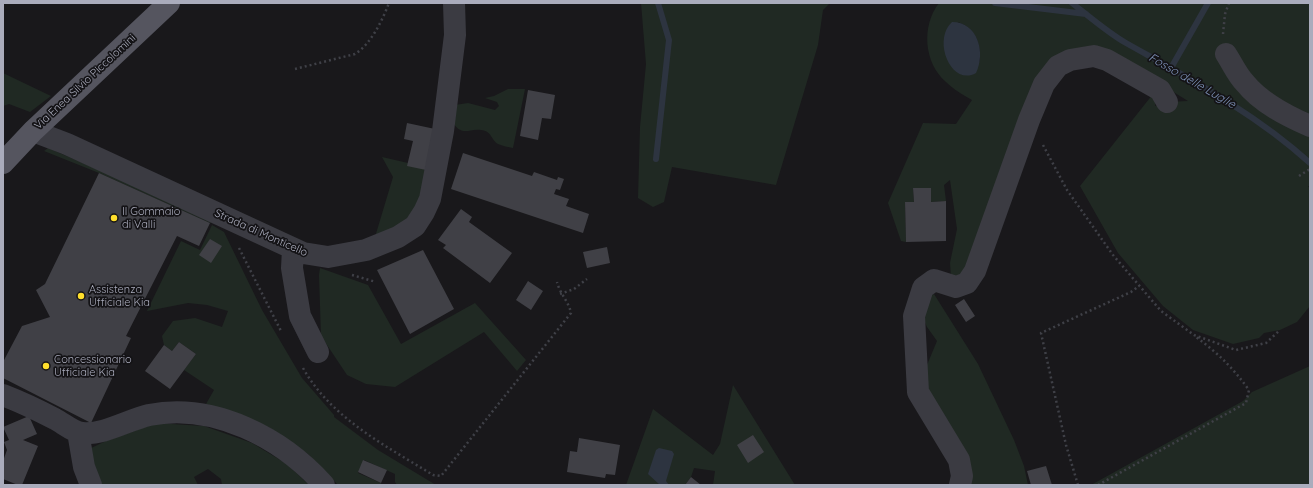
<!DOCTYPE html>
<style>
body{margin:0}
#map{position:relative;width:1313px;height:488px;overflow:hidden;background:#19181b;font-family:Quicksand,sans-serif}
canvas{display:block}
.frame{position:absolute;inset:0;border:4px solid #aaacbc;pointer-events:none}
</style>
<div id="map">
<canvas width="1313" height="488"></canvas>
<div class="frame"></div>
</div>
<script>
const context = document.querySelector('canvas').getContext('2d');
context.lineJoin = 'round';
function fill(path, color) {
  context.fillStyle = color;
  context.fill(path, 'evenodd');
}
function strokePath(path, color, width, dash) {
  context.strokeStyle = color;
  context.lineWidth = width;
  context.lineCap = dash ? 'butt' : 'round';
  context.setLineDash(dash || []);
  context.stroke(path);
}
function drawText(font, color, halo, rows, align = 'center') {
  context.font = font + ' Quicksand,sans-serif';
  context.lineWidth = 3.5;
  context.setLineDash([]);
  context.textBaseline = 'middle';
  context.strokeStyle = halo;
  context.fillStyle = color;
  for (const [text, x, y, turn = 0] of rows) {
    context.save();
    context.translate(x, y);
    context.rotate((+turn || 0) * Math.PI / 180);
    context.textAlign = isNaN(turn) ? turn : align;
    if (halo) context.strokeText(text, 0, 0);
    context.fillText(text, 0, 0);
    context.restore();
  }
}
fill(new Path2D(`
 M 641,3 L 830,3 L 823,10 L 818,45 L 776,185 L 672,167 L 664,202 L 653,207 L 638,198 L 640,127 L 646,64 Z
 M 939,3 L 1310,3 L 1310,186 L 1308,186 L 1310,189 L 1310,306 L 1297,322 L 1280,330 L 1264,333 L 1259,338 L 1233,344 L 1193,330 L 1163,306 L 1118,253 L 1080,186 L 1153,94 L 1156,98 L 1155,106 L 1167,102 L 1188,101 L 1154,80 L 1063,54 L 969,273 L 951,277 L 950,263 L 957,229 L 950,180 L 944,185 L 946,201 L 931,202 L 931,188 L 913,188 L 914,202 L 905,202 L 906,242 L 901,241 L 888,203 L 923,123 L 956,124 L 972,100 C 963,95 953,89 946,82 C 924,63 921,26 939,3 ZM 958,22 C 976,29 981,43 980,62 Z
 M 3,73 L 51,96 L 30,112 L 9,104 L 3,106 Z
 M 508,89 L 525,89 L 513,148 C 509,147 502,146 498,144 C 491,140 492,131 481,130 C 469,128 463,137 453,123 L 455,105 L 468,103 L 495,110 L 499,106 L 497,102 L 485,98 L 494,96 Z
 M 48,148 L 215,220 L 210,223 L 99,173 L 44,151 Z
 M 382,157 L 408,163 L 426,170 L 423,197 L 408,222 L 375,237 L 393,177 Z
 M 212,225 L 224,232 L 262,310 L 302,378 L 334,415 L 334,417 L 378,450 L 436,485 L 397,485 L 395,482 L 395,474 L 364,460 L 358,473 L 381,483 L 381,485 L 338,485 L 308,454 L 270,428 L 206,404 L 214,390 L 184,370 L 196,354 L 179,342 L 172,351 L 164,345 L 162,336 L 173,321 L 195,318 L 222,327 L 228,311 L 207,305 L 188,303 L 147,311 L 181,241 L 200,250 Z
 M 320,268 L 368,285 L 401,344 L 475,303 L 526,360 L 517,371 L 484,332 L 395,387 L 366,384 L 347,375 L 321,336 L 319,275 Z
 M 934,294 L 978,364 L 1014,440 L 1024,466 L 1028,485 L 968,485 L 924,387 L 922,377 L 937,341 L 927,327 L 922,316 L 929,297 Z
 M 1310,366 L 1310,485 L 1091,485 L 1243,401 L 1252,392 Z
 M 733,385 L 795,485 L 713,485 L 715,471 L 694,468 L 691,477 L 685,485 L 626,485 L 653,409 L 713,455 L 720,444 Z
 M 156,423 L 204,426 L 252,443 L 287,464 L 309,485 L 222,485 L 221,479 L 208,469 L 194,477 L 198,485 L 102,485 L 98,480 L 89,449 L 106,441 Z`), '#202923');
fill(new Path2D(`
 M 952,22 C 978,22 986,53 976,73 C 951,87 932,40 952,22 Z
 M 659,448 L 672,451 L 674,454 L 666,481 L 669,485 L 660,485 L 648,474 L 656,450 Z`), '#2d3440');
strokePath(new Path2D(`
 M 995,3 L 1086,14
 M 1072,3 C 1090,17 1107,32 1126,43 C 1190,79 1255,113 1310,163
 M 1171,68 L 1208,3
 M 656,159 L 669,40 L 658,3`), '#2d3440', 6);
fill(new Path2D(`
 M 528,90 L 555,95 L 551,119 L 542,118 L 538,140 L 520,136 Z
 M 407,123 L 435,129 L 426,170 L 407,166 L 413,141 L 404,139 Z
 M 463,153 L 532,176 L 534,172 L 557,180 L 558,177 L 564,179 L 560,190 L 556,189 L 554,194 L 569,199 L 566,206 L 589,214 L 583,233 L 451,189 Z
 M 99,173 L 210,223 L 199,246 L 177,236 L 126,336 L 131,338 L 91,423 L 3,378 L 3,362 L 22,326 L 50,317 L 36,290 L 45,284 Z
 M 913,188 L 931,188 L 931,202 L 946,201 L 946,241 L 906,242 L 905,202 L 914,202 Z
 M 461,209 L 472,217 L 469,222 L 512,253 L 490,283 L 443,248 L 446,245 L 438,240 Z
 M 210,239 L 222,246 L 211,263 L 199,255 Z
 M 607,247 L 610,263 L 587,268 L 583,252 Z
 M 423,250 L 454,309 L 410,334 L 377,270 Z
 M 528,281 L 543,291 L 531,310 L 516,300 Z
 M 964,299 L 975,316 L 966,322 L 955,305 Z
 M 179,342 L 196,354 L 170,389 L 145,371 L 164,345 L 172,351 Z
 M 29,416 L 37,434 L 23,440 L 38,446 L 22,485 L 18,485 L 3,479 L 3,461 L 7,450 L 4,442 L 9,440 L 3,427 Z
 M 753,435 L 764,452 L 748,463 L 737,445 Z
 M 579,438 L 620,445 L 615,475 L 606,474 L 605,478 L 567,472 L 570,451 L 577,452 Z
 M 363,460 L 387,470 L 381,483 L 358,472 Z
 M 1046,466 L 1052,485 L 1031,485 L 1027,471 Z
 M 691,477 L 701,485 L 685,485 Z`), '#404046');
strokePath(new Path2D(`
 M 1223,34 L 1225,14 L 1229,3
 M 295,69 L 355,54 C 371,44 382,21 389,3
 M 1043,145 L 1067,190 L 1113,255 L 1161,311 L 1194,335 L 1236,350 L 1266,343 L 1280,330
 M 1299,176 L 1310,169
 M 239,248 L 281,331
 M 352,275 L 376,282
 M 560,294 L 574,289 L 587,279
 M 303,368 C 331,418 386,446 433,475 L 441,476 L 571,313 C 569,302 560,294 557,282
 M 1078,485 L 1066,445 L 1041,333 L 1131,292 L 1139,286
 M 1098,485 L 1246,403 L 1249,390 C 1233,368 1219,354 1196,337`), '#3f4047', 2.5, [2, 3]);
strokePath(new Path2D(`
 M 1226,54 C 1232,63 1237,75 1245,83 C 1261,103 1287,116 1310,126
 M 33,131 L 67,144 L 303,253 L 328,257 L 366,250 L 398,237 L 415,226 L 424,212 L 430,199 L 443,131 L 455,35 L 454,3
 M 293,249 L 292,268 L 300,316 L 318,352
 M 3,395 C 21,402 38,410 55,419 C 63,423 73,432 82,433 C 104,435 128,420 149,415 C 214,402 282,438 324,485
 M 78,432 L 84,467 L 91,485
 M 960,485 L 962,476 L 959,460 L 918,392 L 914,316 L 923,288 L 934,280 L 956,287 L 967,283 L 975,271 L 1029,120 L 1044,84 L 1058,66 L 1070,60 L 1094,56 L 1107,60 L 1160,90 L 1167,102`), '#3b3b42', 22);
strokePath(new Path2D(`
 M 3,163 L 33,131 L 169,3`), '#55555f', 22);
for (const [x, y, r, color] of [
 [114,218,4,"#ffdf2c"],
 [81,296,4,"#ffdf2c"],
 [46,366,4,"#ffdf2c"]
]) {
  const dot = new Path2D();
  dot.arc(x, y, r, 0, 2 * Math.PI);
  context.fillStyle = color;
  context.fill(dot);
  strokePath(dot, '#141316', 1.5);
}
drawText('11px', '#aaacbc', '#141316', [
 ["Via Enea Silvio Piccolomini",85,82,-43],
 ["Strada di Monticello",261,233,24]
]);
drawText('11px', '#aaacbc', '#141316', [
 ["Il Gommaio",122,212],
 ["di Valli",122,225],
 ["Assistenza",89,290],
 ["Ufficiale Kia",89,303],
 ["Concessionario",54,360],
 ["Ufficiale Kia",54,373]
], 'left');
drawText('italic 12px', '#7f93b9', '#141316', [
 ["Fosso delle Luglie",1192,81,30]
]);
</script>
